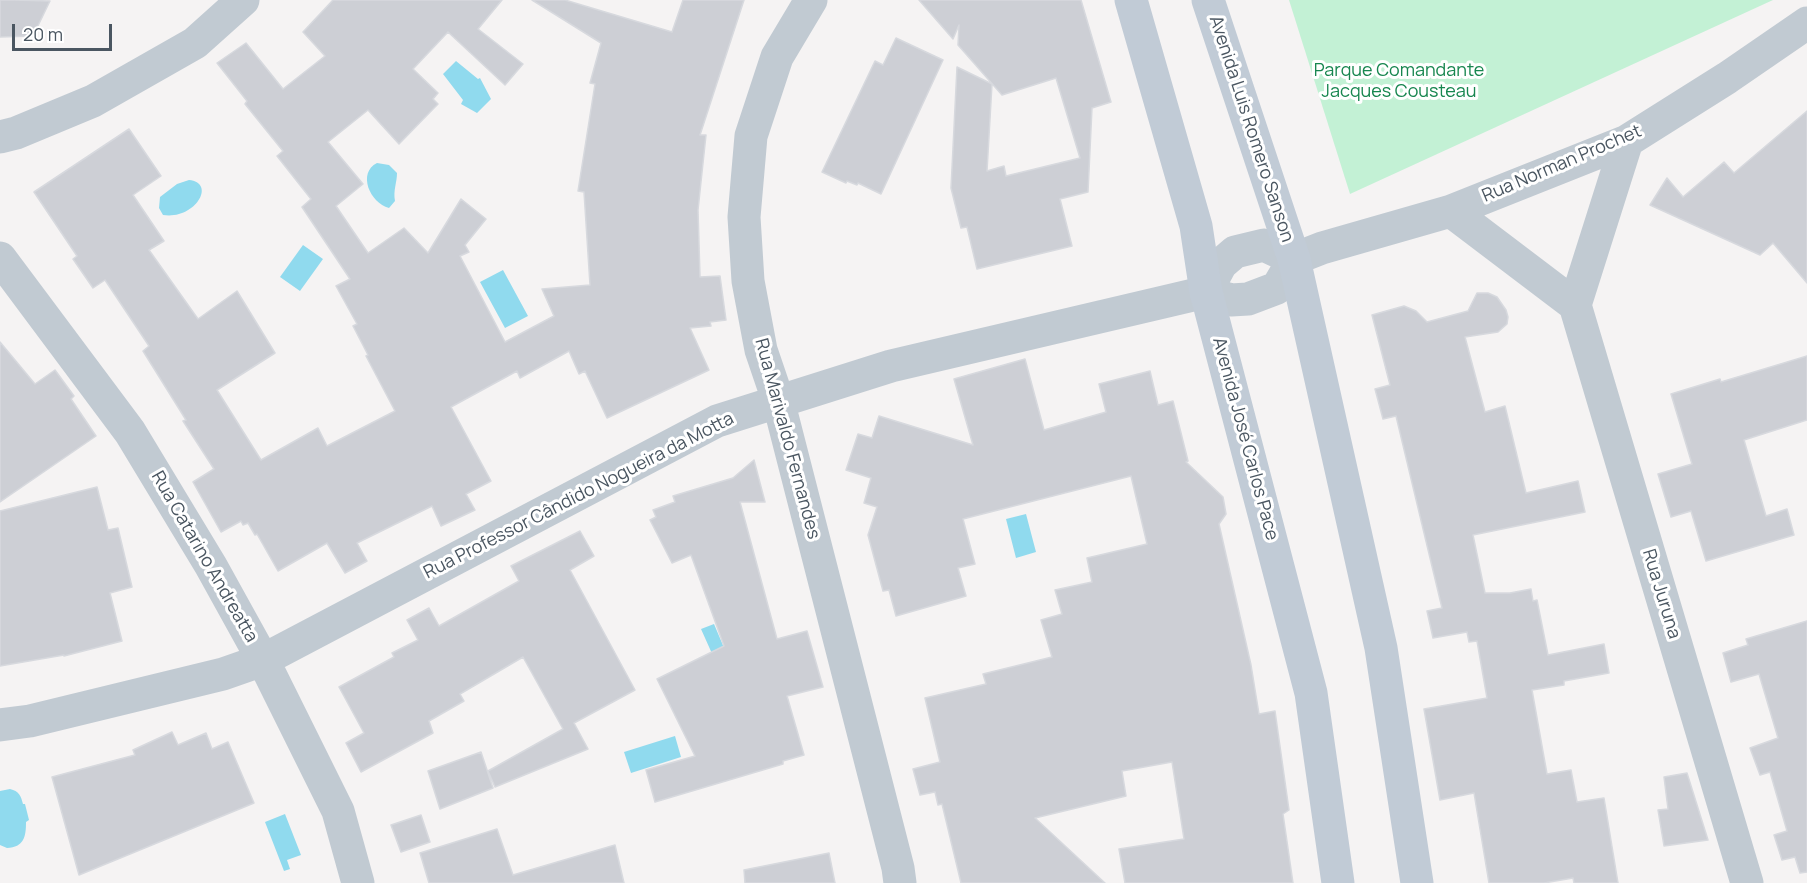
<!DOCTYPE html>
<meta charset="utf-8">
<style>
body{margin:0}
#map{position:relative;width:1807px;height:883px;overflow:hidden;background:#f5f3f3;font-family:Manrope,sans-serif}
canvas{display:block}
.scale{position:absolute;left:12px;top:24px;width:100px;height:27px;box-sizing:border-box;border:3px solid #4a5661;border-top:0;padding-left:8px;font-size:18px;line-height:21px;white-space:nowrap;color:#4a5661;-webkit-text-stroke:4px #fff;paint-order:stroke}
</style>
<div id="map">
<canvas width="1807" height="883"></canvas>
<div class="scale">20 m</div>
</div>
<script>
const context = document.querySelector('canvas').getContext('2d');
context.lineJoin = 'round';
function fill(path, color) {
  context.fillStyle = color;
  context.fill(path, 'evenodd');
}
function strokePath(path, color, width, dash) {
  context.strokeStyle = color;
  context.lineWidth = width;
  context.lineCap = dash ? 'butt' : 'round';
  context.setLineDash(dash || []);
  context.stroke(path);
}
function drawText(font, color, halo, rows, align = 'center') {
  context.font = font + ' Manrope,sans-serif';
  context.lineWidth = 6;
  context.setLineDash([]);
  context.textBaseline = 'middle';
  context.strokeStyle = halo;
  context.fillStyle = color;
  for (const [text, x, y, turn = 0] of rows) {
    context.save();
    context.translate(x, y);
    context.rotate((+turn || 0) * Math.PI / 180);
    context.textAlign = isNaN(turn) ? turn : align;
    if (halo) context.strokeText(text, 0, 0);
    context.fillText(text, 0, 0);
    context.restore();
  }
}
fill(new Path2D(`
 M 1289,0 L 1773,0 L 1350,194 Z`), '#c3f1d5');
fill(new Path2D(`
 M 456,61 L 478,79 L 480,78 L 491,99 L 477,113 L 461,104 L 463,100 L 443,74 Z
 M 377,163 L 389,165 L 397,173 C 397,183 393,190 395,201 L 389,208 C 370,203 357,173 377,163 Z
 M 189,180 C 217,183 195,220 163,215 L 159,208 L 160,197 L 177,184 Z
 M 303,245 L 323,259 L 300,291 L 280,277 Z
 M 503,270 L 528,316 L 505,328 L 480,282 Z
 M 1026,514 L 1036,552 L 1016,558 L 1006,519 Z
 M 714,624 L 730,662 L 718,667 L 701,629 Z
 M 675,736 L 681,757 L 631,773 L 624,752 Z
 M 10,789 C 19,791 21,796 23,804 L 25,804 L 29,820 L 26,822 C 26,837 24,847 7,848 L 0,845 L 0,791 Z
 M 285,814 L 301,855 L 287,860 L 290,869 L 284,871 L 265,822 Z`), '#90daee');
const building = new Path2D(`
 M 0,0 L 14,0 L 50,1 L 33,36 L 0,37 Z
 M 333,0 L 502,0 L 478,29 L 523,64 L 505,85 L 448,32 L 413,69 L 438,93 L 433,99 L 438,104 L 399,144 L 368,110 L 328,142 L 363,184 L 336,206 L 368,253 L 404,228 L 428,253 L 461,199 L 486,219 L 465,245 L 469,252 L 460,256 L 505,342 L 554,316 L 542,289 L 590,285 L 584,192 L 578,191 L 595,84 L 590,83 L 601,43 L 532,0 L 565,0 L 672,32 L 683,0 L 744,0 L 700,135 L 706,135 L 698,210 L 700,277 L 720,276 L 726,320 L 710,322 L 711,326 L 690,328 L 709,370 L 607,418 L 585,371 L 579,374 L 569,351 L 520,378 L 517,371 L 451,407 L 491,481 L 466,494 L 475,510 L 441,526 L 432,506 L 357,543 L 367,561 L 345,573 L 327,543 L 278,571 L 257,534 L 255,535 L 248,523 L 243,525 L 241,521 L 221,532 L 193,482 L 214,469 L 183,421 L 186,420 L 143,351 L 149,346 L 105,280 L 93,288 L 73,259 L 77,256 L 34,192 L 129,129 L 161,176 L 133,195 L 164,241 L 149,250 L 198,319 L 237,291 L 275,353 L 217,390 L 261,460 L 318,428 L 327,446 L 395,411 L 366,356 L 368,355 L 353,326 L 357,324 L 336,286 L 350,279 L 302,207 L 311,199 L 277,156 L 283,151 L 245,104 L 247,101 L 217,63 L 246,43 L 283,89 L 325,56 L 303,32 Z
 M 919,0 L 1081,0 L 1111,102 L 1092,108 L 1088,192 L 1060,199 L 1072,246 L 977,269 L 967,227 L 961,228 L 951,188 L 957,67 L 992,84 L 987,171 L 1004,166 L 1006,176 L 1080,158 L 1056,78 L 1002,95 L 958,45 L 959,25 L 953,39 Z
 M 896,38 L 943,60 L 881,194 L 858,183 L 857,185 L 847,181 L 846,183 L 822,172 L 875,61 L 883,65 Z
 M 1807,111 L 1807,283 L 1773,243 L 1760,255 L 1650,205 L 1667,178 L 1683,197 L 1724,162 L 1734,173 Z
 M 1477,293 L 1488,293 L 1497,297 L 1506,310 L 1508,317 L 1507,324 L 1498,332 L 1465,337 L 1485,412 L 1505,406 L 1526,493 L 1578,481 L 1585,512 L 1473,535 L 1485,593 L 1510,593 L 1531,589 L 1533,601 L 1537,600 L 1548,655 L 1604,644 L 1609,673 L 1564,681 L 1564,685 L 1532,690 L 1547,774 L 1571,770 L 1577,802 L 1604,798 L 1618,883 L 1574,883 L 1573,878 L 1544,883 L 1489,883 L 1474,793 L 1440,800 L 1424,709 L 1487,698 L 1477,641 L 1469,642 L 1467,632 L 1433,638 L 1427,611 L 1442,608 L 1396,416 L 1383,419 L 1375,389 L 1390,385 L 1372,315 L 1404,306 L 1416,311 L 1427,322 L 1468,311 Z
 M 0,342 L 35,384 L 55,370 L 74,396 L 71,399 L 96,436 L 0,502 Z
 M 1807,356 L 1807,420 L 1744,440 L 1766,516 L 1787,509 L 1794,535 L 1706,561 L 1691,511 L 1671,517 L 1658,474 L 1692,464 L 1671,394 L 1720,379 L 1721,382 Z
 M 1025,359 L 1044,430 L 1106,412 L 1099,384 L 1150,371 L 1158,405 L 1173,401 L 1188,461 L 1186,462 L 1223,497 L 1226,514 L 1219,524 L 1251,665 L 1259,714 L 1275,711 L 1289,810 L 1283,814 L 1293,883 L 1125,883 L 1119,849 L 1184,839 L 1172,762 L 1122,771 L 1126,796 L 1035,818 L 1105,883 L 961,883 L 942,804 L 938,805 L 935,792 L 920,795 L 913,769 L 940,762 L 925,698 L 986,684 L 983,674 L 1052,657 L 1041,620 L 1062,614 L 1055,590 L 1092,582 L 1087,558 L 1147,544 L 1131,476 L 963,519 L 975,564 L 958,568 L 966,596 L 896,616 L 889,590 L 883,591 L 868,535 L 877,507 L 864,503 L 871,478 L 846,470 L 858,434 L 872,438 L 879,416 L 973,445 L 954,379 Z
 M 754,460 L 765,502 L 740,502 L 777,639 L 807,631 L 823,687 L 787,696 L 804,755 L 783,761 L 783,764 L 655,802 L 646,770 L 695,756 L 657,679 L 724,646 L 691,555 L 672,563 L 650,520 L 656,517 L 653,510 L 675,502 L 673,496 L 733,478 Z
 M 97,487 L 108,530 L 118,528 L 132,587 L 110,593 L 122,641 L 64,656 L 64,655 L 0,666 L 0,511 Z
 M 580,531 L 594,556 L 570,570 L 635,690 L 574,723 L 588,749 L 495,787 L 488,771 L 563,729 L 523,657 L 460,694 L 464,701 L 429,721 L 433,733 L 361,772 L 346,743 L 364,733 L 339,687 L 394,657 L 392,653 L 418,640 L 407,620 L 429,608 L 439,626 L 519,581 L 511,566 Z
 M 1807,621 L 1807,872 L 1800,873 L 1795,857 L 1782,860 L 1774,835 L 1787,831 L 1770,772 L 1760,775 L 1750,748 L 1778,738 L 1759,674 L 1731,682 L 1723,653 L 1748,645 L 1746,639 Z
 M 172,732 L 178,745 L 206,733 L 212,749 L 228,742 L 254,803 L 79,875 L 52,777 L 135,755 L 133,750 Z
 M 481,752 L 493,788 L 440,809 L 428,771 Z
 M 1687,773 L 1708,840 L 1664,846 L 1658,810 L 1668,809 L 1664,777 Z
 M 421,815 L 430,842 L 401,852 L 391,825 Z
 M 497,829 L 513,875 L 615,845 L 624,883 L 429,883 L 420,853 Z
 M 829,853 L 835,883 L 745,883 L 744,870 Z`);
fill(building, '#cdcfd5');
strokePath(building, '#d7d9de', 1.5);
strokePath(new Path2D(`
 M 811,0 L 777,57 L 751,136 L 744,217 L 748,281 L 761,350 L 778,400 L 898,868 L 900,883
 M 0,137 L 16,133 L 93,101 L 195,43 L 243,0
 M 1627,141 L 1575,305 L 1747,883
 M 1451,211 L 1575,305
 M 0,258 L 130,432 L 211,566 L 263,660 L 338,811 L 358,883
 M 1294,259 L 1322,248 L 1451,211 L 1627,141 L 1727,78 L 1807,23
 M 1206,292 L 1221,264 L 1235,252 L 1264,245 L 1294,259
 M 1206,292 L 1231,300 L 1248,299 L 1277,288 L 1294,259
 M 0,725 L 30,721 L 223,674 L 263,660 L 717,421 L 891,366 L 1206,292`), '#c1cad2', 33);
strokePath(new Path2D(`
 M 1131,0 L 1196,226 L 1206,292 L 1311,693 L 1338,883
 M 1208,0 L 1294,259 L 1381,648 L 1417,883`), '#c1cbd6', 33);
drawText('18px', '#17864f', '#fff', [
 ["Parque Comandante",1399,71],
 ["Jacques Cousteau",1399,92]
]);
drawText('18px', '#4a5661', '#fff', [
 ["Avenida Luis Romero Sanson",1251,129,72],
 ["Rua Norman Prochet",1562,164,-23],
 ["Rua Marivaldo Fernandes",787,439,75],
 ["Avenida José Carlos Pace",1245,439,75],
 ["Rua Professor Cândido Nogueira da Motta",579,496,-27],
 ["Rua Catarino Andreatta",204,557,60],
 ["Rua Juruna",1661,594,73]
]);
</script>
